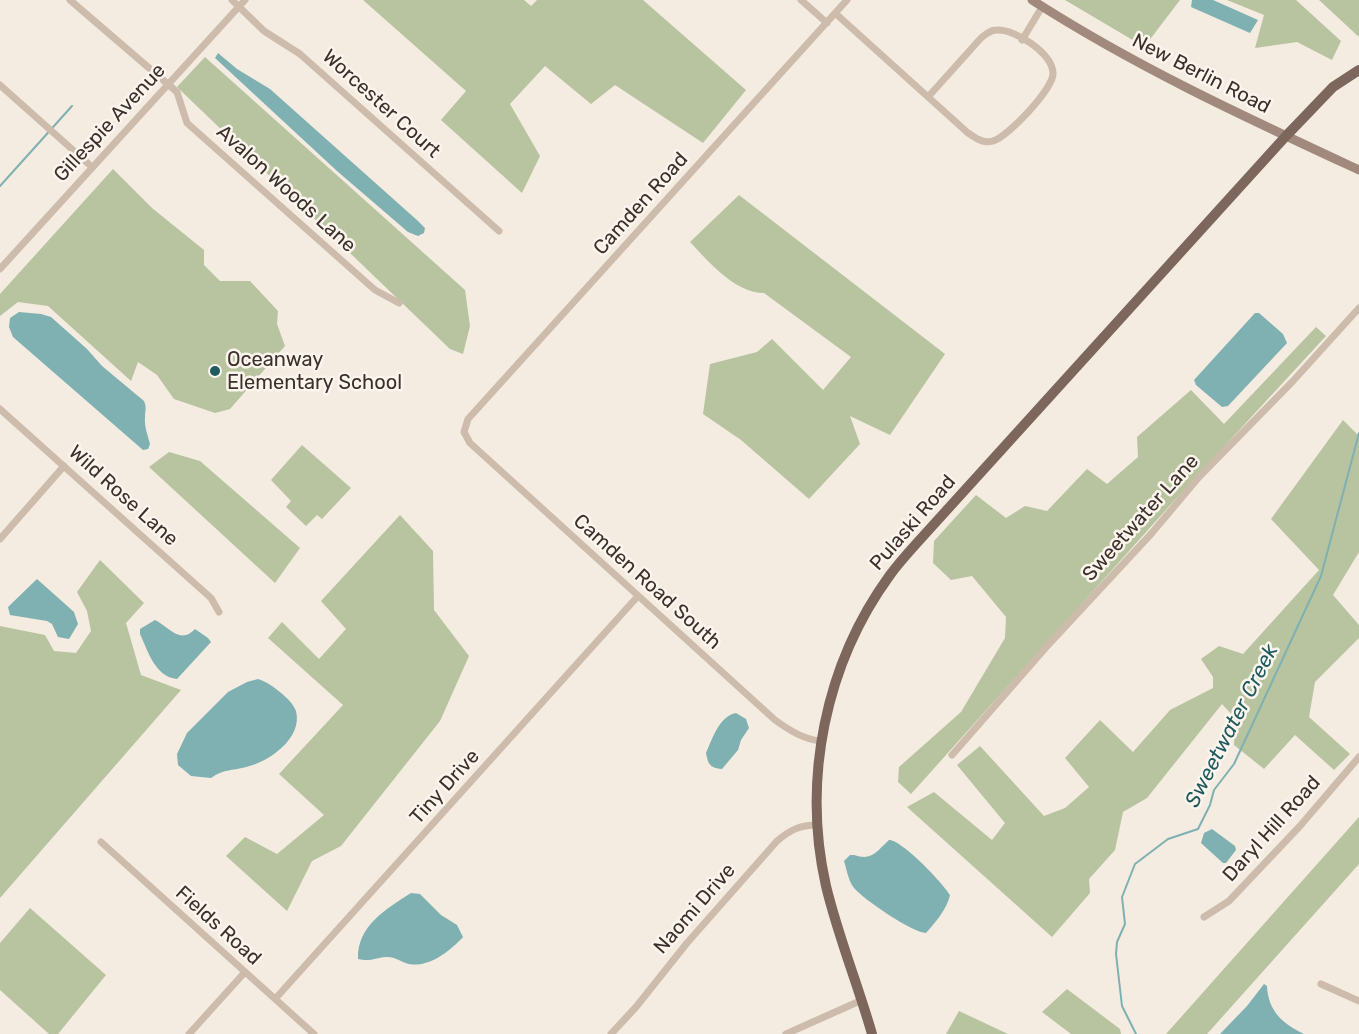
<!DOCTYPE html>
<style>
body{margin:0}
canvas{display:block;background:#f4ebe1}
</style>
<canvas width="1359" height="1034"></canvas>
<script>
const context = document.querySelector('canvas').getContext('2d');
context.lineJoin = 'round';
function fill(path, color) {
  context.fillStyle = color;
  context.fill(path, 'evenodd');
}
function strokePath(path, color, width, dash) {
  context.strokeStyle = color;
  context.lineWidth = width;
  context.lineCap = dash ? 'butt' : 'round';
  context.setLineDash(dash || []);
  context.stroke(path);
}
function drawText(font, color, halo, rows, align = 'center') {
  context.font = font + ' Rubik,sans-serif';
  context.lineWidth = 5;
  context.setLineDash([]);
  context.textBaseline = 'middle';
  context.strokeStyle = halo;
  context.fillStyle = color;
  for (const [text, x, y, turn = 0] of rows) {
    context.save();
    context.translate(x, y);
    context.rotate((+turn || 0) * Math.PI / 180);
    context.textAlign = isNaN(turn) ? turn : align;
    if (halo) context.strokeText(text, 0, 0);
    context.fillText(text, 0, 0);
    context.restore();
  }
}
fill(new Path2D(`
 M 363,0 L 524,0 L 531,6 L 537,0 L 643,0 L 746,90 L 703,143 L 615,85 L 591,104 L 545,66 L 510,104 L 540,156 L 522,193 L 441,120 L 466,91 Z
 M 1065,0 L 1180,0 L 1148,42 L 1136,42 Z
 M 1227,0 L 1296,0 L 1341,41 L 1332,60 L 1297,42 L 1255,48 L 1264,15 Z
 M 1319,0 L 1359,0 L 1359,37 Z
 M 205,57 L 465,290 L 470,326 L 463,354 L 450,349 L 177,87 Z
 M 113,169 L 152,208 L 204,250 L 204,265 L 220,281 L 250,281 L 278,311 L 277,324 L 285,346 L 230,409 L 215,413 L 174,399 L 157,375 L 138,362 L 131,381 L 48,306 L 18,302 L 0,316 L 0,294 Z
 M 739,195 L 945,354 L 890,435 L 850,416 L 860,444 L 809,499 L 741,440 L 703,414 L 710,364 L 757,352 L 772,339 L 823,390 L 851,357 L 764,293 C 735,293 709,262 690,242 Z
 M 1316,327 L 1326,336 L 1174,501 L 911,794 L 898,782 L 899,767 L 961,712 L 1005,638 L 1006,617 L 972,576 L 951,580 L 933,563 L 934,541 L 976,495 L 1006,518 L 1025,506 L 1047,511 L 1087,469 L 1107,484 L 1138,457 L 1137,437 L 1191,390 L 1224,424 Z
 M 1343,420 L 1359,436 L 1359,552 L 1333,595 L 1359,625 L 1359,638 L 1315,682 L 1309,717 L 1350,754 L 1334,770 L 1295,735 L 1264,769 L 1234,745 L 1235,718 L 1222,704 L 1147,798 L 1123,812 L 1115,850 L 1089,879 L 1090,893 L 1052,937 L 907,807 L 934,792 L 992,840 L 1005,823 L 957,765 L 980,746 L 1044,816 L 1065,808 L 1089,787 L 1065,758 L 1100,720 L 1133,752 L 1170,710 L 1213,688 L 1213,677 L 1201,659 L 1219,646 L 1243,654 L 1319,570 L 1271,519 Z
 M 302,445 L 351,488 L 322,519 L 317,515 L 306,526 L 286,507 L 291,501 L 271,480 Z
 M 169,452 L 200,461 L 300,548 L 275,583 L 149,467 Z
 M 400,515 L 433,551 L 434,610 L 469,656 L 440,721 L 341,846 L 312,861 L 287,911 L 226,856 L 245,837 L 277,854 L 324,815 L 279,774 L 343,705 L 268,638 L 282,622 L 319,659 L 346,629 L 321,601 Z
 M 100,560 L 144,603 L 126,623 L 141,675 L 181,690 L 0,898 L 0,626 L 45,635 L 54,651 L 76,653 L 91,631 L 87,611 L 77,592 Z
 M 1359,817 L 1359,864 L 1207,1034 L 1166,1034 Z
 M 30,908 L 106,975 L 58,1034 L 49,1034 L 0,990 L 0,943 Z
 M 1067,989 L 1120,1029 L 1121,1034 L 1071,1034 L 1042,1012 Z
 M 959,1011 L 1008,1034 L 946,1034 Z`), '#b8c4a0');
fill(new Path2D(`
 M 1192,0 L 1213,0 L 1258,20 L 1250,33 L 1191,7 Z
 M 218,53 L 237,69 L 270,89 L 418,221 L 425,228 L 424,233 L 418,236 L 408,232 L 337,171 L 215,58 Z
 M 19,312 L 41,314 L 51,317 L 87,349 L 102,366 L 144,401 C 147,408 145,410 145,417 C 144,426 148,436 150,444 L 148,449 L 143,450 L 13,337 L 9,327 L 10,318 Z
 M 1255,313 L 1259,313 L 1283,334 L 1287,343 L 1228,406 L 1222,407 L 1196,385 L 1194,380 Z
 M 37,579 L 74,612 L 78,624 L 69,639 L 58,637 L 52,624 L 47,621 L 10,615 L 8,607 Z
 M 155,620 C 169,627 180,645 195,629 L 208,638 L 211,642 L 177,679 C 155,677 148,651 140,634 L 140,629 Z
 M 258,679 C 269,682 292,699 296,711 C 303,738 269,762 246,767 C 231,771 224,769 211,778 L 191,776 L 178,765 L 177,754 L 187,733 L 228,692 L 247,682 Z
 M 736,713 L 746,719 L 749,728 L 741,740 L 738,750 L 722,769 C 710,768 708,764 706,753 C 712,740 719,716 736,713 Z
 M 1212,829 L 1235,846 L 1236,850 L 1226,863 L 1223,863 L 1201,843 L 1204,833 Z
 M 889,840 C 902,840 943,883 950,895 C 947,909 935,923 926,933 C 913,933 863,899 854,888 C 848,880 847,870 844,861 L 850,855 L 854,855 C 872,861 876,852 889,840 Z
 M 411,893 L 420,894 L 441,915 L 457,925 L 463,937 C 450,951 429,968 409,964 C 401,962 394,956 386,957 C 374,958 371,962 358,959 C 357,926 386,909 411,893 Z
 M 1264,984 L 1267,986 C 1268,1011 1283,1024 1304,1034 L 1220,1034 L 1247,1006 Z`), '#7fb0b2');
strokePath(new Path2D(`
 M 0,186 L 72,106
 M 1136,1034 L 1122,1006 L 1116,954 L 1117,942 L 1125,924 L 1122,897 L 1135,864 L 1168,839 L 1198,829 L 1210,805 L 1214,790 L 1234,764 L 1321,576 L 1359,433`), '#7fb0b2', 2);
strokePath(new Path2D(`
 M 70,0 L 177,92 L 187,123 L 375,290 L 399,303
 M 232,0 L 264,31 L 300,54 L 499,231
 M 801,0 L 827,23
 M 835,13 L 968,133 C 976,138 983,144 993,141 C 1008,137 1054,88 1053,73 C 1052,53 1015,29 997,30 C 990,30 986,34 981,38 L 928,97
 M 1022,40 L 1042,7
 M 0,85 L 92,167
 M 0,269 L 245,0
 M 0,409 L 211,598 L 219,612
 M 0,539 L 64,466
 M 820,741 C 803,739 789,730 775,720 L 470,443 L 464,432 L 468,419 L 847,0
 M 952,755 L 1049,644 L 1151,534 L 1199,477 L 1293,381 L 1359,308
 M 101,842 L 314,1034
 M 1204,917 L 1229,901 L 1300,826 L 1359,757
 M 1321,984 L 1359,1001
 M 275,999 L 638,596
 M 189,1034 L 245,972
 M 611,1034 L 636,1007 L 687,943 L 777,841 C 790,830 800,825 817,825
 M 786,1034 L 862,1000`), '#cdbbac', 7);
strokePath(new Path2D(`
 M 1032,0 C 1136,67 1247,118 1359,170`), '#a18a7d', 9);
strokePath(new Path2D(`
 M 872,1034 C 858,985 838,936 826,886 C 802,780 825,664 890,575 C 898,564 907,554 916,544 L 1286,136 L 1333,87 L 1359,70`), '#7d675c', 10);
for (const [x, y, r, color] of [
 [215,371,6,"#1f5a5e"]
]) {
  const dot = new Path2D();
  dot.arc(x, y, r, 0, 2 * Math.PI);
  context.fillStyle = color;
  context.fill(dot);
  strokePath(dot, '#fbf5ee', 2);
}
drawText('20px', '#3b302b', '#fbf5ee', [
 ["New Berlin Road",1201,74,27],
 ["Worcester Court",381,104,42],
 ["Gillespie Avenue",110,123,-47],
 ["Avalon Woods Lane",286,189,42],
 ["Camden Road",641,204,-48],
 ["Wild Rose Lane",123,496,42],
 ["Sweetwater Lane",1141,518,-48],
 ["Pulaski Road",913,523,-49],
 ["Camden Road South",647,582,42],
 ["Tiny Drive",445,787,-48],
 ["Daryl Hill Road",1272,829,-48],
 ["Naomi Drive",695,909,-49],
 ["Fields Road",218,926,42]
]);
drawText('20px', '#3b302b', '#fbf5ee', [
 ["Oceanway",227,360],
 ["Elementary School",227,383]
], 'left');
drawText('italic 21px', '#1f5a5e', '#fbf5ee', [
 ["Sweetwater Creek",1232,726,-63]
]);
</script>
